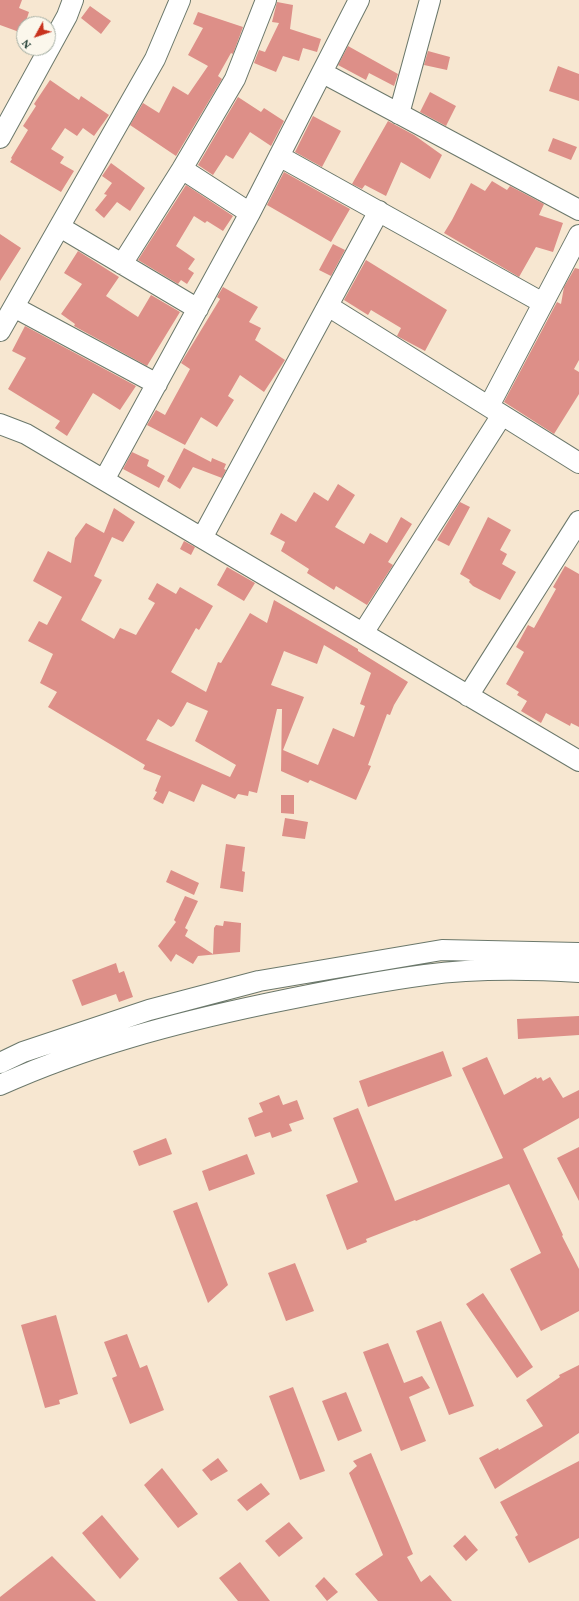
<!DOCTYPE html>
<style>
body{margin:0}
#map{position:relative;width:579px;height:1601px;overflow:hidden;background:#f7e7d1;font-family:Vollkorn,serif}
canvas{display:block}
.north{position:absolute;left:16px;top:16px;width:40px;height:40px;box-sizing:border-box;background:#fbf7ec;border:1px solid #a3ada2;border-radius:50%;rotate:230deg;font-size:11px;font-weight:700;line-height:16px;text-align:center;color:#1f3d34}
.north::after{content:'';display:block;margin:auto;width:14px;height:18px;background:#c8321e;clip-path:polygon(50% 0,100% 100%,50% 72%,0 100%)}
</style>
<div id="map">
<canvas width="579" height="1601"></canvas>
<div class="north">N</div>
</div>
<script>
const context = document.querySelector('canvas').getContext('2d');
context.lineJoin = 'round';
function fill(path, color) {
  context.fillStyle = color;
  context.fill(path, 'evenodd');
}
function strokePath(path, color, width, dash) {
  context.strokeStyle = color;
  context.lineWidth = width;
  context.lineCap = dash ? 'butt' : 'round';
  context.setLineDash(dash || []);
  context.stroke(path);
}
fill(new Path2D(`
 M 0,0 L 22,0 L 19,8 L 29,12 L 22,33 L 0,25 Z
 M 277,2 L 293,5 L 290,29 L 321,39 L 317,52 L 303,48 L 299,61 L 283,56 L 276,72 L 254,63 L 259,50 L 265,52 L 279,23 L 272,22 Z
 M 90,6 L 111,21 L 101,34 L 81,18 Z
 M 198,12 L 243,27 L 233,54 L 231,53 L 218,76 L 222,79 L 176,156 L 130,125 L 143,103 L 159,113 L 173,86 L 188,95 L 208,66 L 188,55 L 203,28 L 193,24 Z
 M 348,46 L 398,74 L 394,86 L 369,73 L 366,80 L 338,65 Z
 M 428,51 L 450,57 L 447,70 L 424,65 Z
 M 558,66 L 579,74 L 579,101 L 549,91 Z
 M 50,80 L 79,100 L 81,96 L 109,115 L 94,136 L 83,128 L 77,136 L 65,128 L 51,149 L 64,157 L 60,163 L 74,171 L 61,192 L 10,162 L 12,159 L 11,158 L 28,130 L 23,126 L 36,106 L 34,104 Z
 M 430,92 L 456,106 L 446,126 L 420,112 Z
 M 238,97 L 261,112 L 264,108 L 284,121 L 271,146 L 250,132 L 233,159 L 226,155 L 213,175 L 198,165 Z
 M 313,116 L 341,131 L 322,167 L 295,152 Z
 M 388,121 L 414,135 L 442,155 L 430,179 L 401,162 L 386,196 L 365,185 L 362,189 L 352,184 Z
 M 553,138 L 577,147 L 571,160 L 548,151 Z
 M 111,163 L 145,188 L 130,211 L 117,202 L 104,218 L 95,210 L 107,195 L 104,194 L 112,183 L 102,176 Z
 M 284,172 L 350,209 L 331,242 L 267,205 Z
 M 492,181 L 507,190 L 510,186 L 544,204 L 539,215 L 563,223 L 553,252 L 536,247 L 519,277 L 444,233 L 452,220 L 471,183 L 485,191 Z
 M 186,185 L 233,216 L 223,231 L 207,221 L 205,223 L 194,216 L 176,246 L 195,259 L 188,269 L 194,273 L 187,284 L 181,280 L 178,284 L 138,260 Z
 M 0,234 L 21,248 L 0,281 Z
 M 333,244 L 345,250 L 331,276 L 319,270 Z
 M 78,251 L 119,277 L 106,296 L 138,317 L 151,295 L 180,312 L 147,366 L 74,326 L 75,324 L 61,314 L 82,284 L 64,273 Z
 M 366,260 L 447,310 L 425,351 L 397,336 L 401,328 L 371,310 L 368,315 L 344,300 Z
 M 575,268 L 579,269 L 579,360 L 574,369 L 579,372 L 579,394 L 554,434 L 504,402 L 557,302 L 561,304 L 564,287 Z
 M 223,287 L 258,307 L 249,322 L 261,328 L 255,340 L 285,360 L 264,392 L 240,375 L 228,396 L 234,400 L 217,427 L 201,417 L 185,445 L 147,425 L 156,410 L 165,415 L 190,369 L 181,363 L 220,299 L 217,297 Z
 M 25,326 L 136,386 L 120,410 L 93,393 L 67,436 L 55,428 L 60,421 L 8,389 L 26,358 L 12,351 Z
 M 184,448 L 211,462 L 212,458 L 226,464 L 224,469 L 226,470 L 222,478 L 193,467 L 180,489 L 167,481 Z
 M 132,452 L 149,460 L 147,466 L 165,476 L 159,488 L 123,469 Z
 M 338,484 L 355,495 L 335,527 L 364,544 L 370,533 L 387,543 L 401,517 L 412,524 L 388,562 L 393,565 L 367,605 L 336,586 L 334,590 L 307,573 L 309,569 L 281,551 L 285,542 L 270,534 L 281,513 L 296,522 L 314,492 L 328,501 Z
 M 460,502 L 470,507 L 449,546 L 437,540 Z
 M 114,508 L 135,522 L 123,542 L 112,537 L 94,576 L 102,580 L 81,620 L 114,639 L 120,628 L 136,635 L 155,603 L 148,599 L 157,583 L 176,594 L 180,587 L 213,606 L 199,630 L 196,628 L 171,672 L 206,692 L 218,662 L 221,663 L 250,613 L 267,623 L 274,600 L 358,649 L 358,651 L 408,682 L 394,705 L 390,715 L 387,714 L 368,765 L 371,766 L 356,800 L 310,780 L 308,783 L 281,771 L 282,709 L 277,709 L 257,793 L 249,791 L 248,796 L 238,794 L 235,799 L 202,784 L 194,802 L 169,791 L 163,804 L 153,799 L 157,792 L 155,791 L 161,776 L 143,769 L 145,765 L 48,707 L 57,692 L 40,683 L 53,654 L 28,641 L 39,621 L 47,625 L 62,597 L 33,581 L 48,551 L 71,563 L 75,538 L 86,523 L 104,533 ZM 324,645 L 371,673 L 360,704 L 365,706 L 354,737 L 333,728 L 318,765 L 283,750 L 304,697 L 271,685 L 284,651 L 317,664 ZM 187,702 L 208,711 L 195,741 L 236,765 L 230,777 L 146,740 L 158,719 L 171,727 L 174,725 Z
 M 488,517 L 511,530 L 500,550 L 507,554 L 502,564 L 516,572 L 500,600 L 473,586 L 469,582 L 470,580 L 460,574 Z
 M 184,541 L 195,547 L 191,555 L 180,549 Z
 M 565,566 L 579,574 L 579,727 L 571,723 L 570,726 L 546,713 L 541,723 L 521,711 L 527,701 L 517,695 L 519,692 L 506,684 L 524,652 L 516,647 L 528,625 L 534,628 L 556,589 L 553,587 Z
 M 227,567 L 255,583 L 244,601 L 217,585 Z
 M 281,795 L 294,795 L 294,814 L 281,813 Z
 M 285,818 L 308,822 L 305,839 L 282,836 Z
 M 226,844 L 245,847 L 242,871 L 245,872 L 243,892 L 220,888 Z
 M 171,870 L 199,883 L 194,895 L 166,882 Z
 M 185,896 L 198,901 L 185,928 L 188,930 L 185,936 L 213,954 L 214,928 L 216,925 L 223,926 L 224,921 L 241,923 L 240,952 L 198,956 L 193,964 L 176,954 L 171,962 L 158,946 L 176,922 L 174,920 Z
 M 116,963 L 119,973 L 124,971 L 133,997 L 119,1002 L 116,994 L 82,1006 L 72,980 Z
 M 579,1016 L 579,1035 L 518,1039 L 517,1019 Z
 M 443,1051 L 452,1076 L 368,1107 L 359,1081 Z
 M 487,1057 L 504,1095 L 536,1077 L 537,1079 L 541,1077 L 543,1081 L 550,1077 L 563,1098 L 579,1090 L 579,1118 L 523,1149 L 563,1235 L 562,1236 L 579,1269 L 579,1311 L 541,1331 L 510,1269 L 541,1253 L 509,1184 L 416,1221 L 415,1220 L 366,1239 L 367,1242 L 347,1250 L 326,1195 L 358,1182 L 333,1118 L 358,1108 L 395,1201 L 503,1158 L 462,1068 Z
 M 279,1095 L 283,1105 L 297,1100 L 304,1119 L 289,1124 L 292,1131 L 272,1138 L 270,1132 L 255,1137 L 248,1118 L 263,1112 L 259,1103 Z
 M 166,1138 L 172,1154 L 139,1166 L 133,1151 Z
 M 579,1147 L 579,1201 L 557,1158 Z
 M 247,1154 L 255,1174 L 209,1191 L 202,1171 Z
 M 197,1202 L 228,1285 L 208,1303 L 173,1211 Z
 M 295,1263 L 314,1311 L 286,1321 L 268,1273 Z
 M 483,1293 L 533,1367 L 517,1378 L 466,1304 Z
 M 56,1315 L 78,1394 L 59,1400 L 60,1404 L 45,1408 L 21,1325 Z
 M 441,1321 L 474,1406 L 449,1415 L 416,1331 Z
 M 127,1334 L 140,1368 L 147,1365 L 164,1410 L 130,1424 L 112,1378 L 117,1376 L 104,1342 Z
 M 388,1343 L 404,1383 L 422,1376 L 430,1388 L 409,1397 L 426,1441 L 401,1451 L 363,1352 Z
 M 579,1365 L 579,1433 L 495,1489 L 479,1458 L 498,1448 L 499,1450 L 543,1426 L 526,1400 L 560,1377 L 559,1375 Z
 M 293,1387 L 325,1471 L 300,1480 L 269,1396 Z
 M 346,1392 L 362,1431 L 338,1441 L 322,1401 Z
 M 371,1453 L 413,1554 L 407,1557 L 421,1582 L 430,1575 L 452,1601 L 378,1601 L 355,1574 L 383,1555 L 349,1473 L 357,1466 L 353,1461 Z
 M 218,1458 L 228,1471 L 211,1481 L 202,1470 Z
 M 579,1461 L 579,1538 L 529,1563 L 515,1537 L 518,1535 L 500,1502 Z
 M 162,1468 L 198,1514 L 178,1528 L 144,1485 Z
 M 261,1483 L 270,1494 L 247,1511 L 237,1500 Z
 M 102,1515 L 139,1559 L 120,1579 L 82,1533 Z
 M 289,1522 L 303,1538 L 279,1557 L 265,1541 Z
 M 465,1535 L 478,1550 L 466,1561 L 453,1546 Z
 M 52,1556 L 96,1601 L 0,1601 L 0,1597 Z
 M 240,1562 L 270,1601 L 238,1601 L 219,1578 Z
 M 324,1577 L 338,1592 L 327,1601 L 315,1586 Z`), '#dd8f88');
const minor = new Path2D(`
 M 323,73 L 579,210
 M 399,114 L 430,0
 M 0,138 L 67,16 L 73,0
 M 279,156 L 543,303
 M 182,169 L 250,213
 M 60,227 L 198,309
 M 122,264 L 182,169 L 235,79 L 266,0
 M 328,306 L 579,463
 M 14,307 L 157,384
 M 0,331 L 155,59 L 180,0
 M 489,406 L 579,235
 M 0,424 L 26,434 L 579,761
 M 104,480 L 250,213 L 359,0
 M 202,538 L 379,211
 M 363,633 L 502,415
 M 468,696 L 579,521
 M 0,1063 L 23,1052 L 149,1010 L 259,981 L 442,950 L 579,953
 M 0,1085 C 84,1047 175,1023 265,1004 C 318,993 371,982 425,975 C 476,968 528,969 579,972`);
strokePath(minor, '#6b786b', 22);
strokePath(minor, '#fff', 20);
</script>
